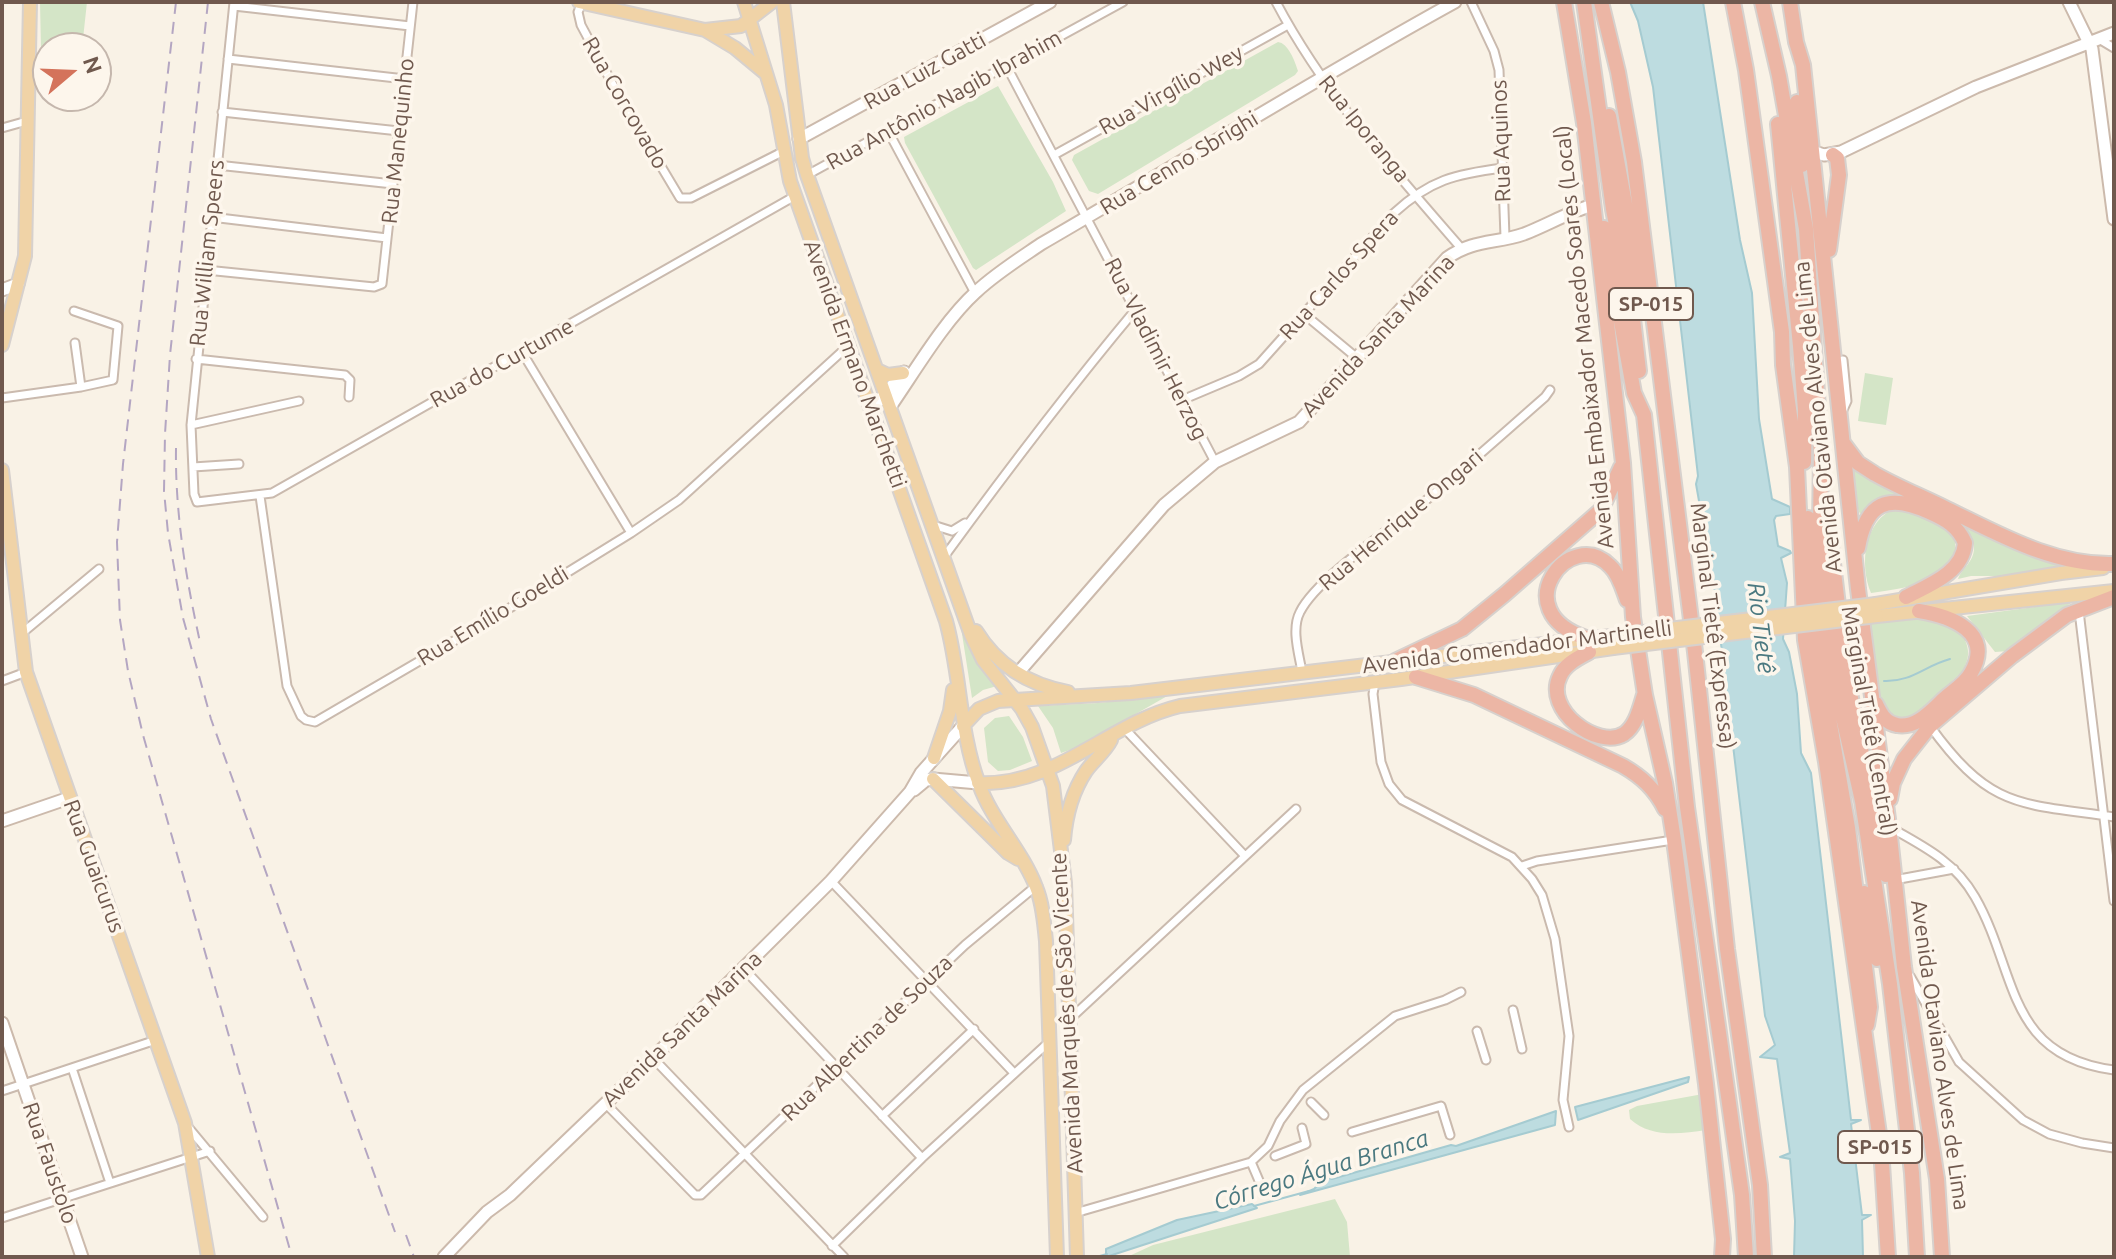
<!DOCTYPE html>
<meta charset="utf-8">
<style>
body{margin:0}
#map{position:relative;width:2116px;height:1259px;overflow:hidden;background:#f9f2e6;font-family:Ubuntu,sans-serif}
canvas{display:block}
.frame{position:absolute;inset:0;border:4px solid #70594e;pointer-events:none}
.north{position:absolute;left:32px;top:32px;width:80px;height:80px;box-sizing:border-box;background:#fdf6ec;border:2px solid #c5b7ad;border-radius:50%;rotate:71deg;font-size:22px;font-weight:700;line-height:32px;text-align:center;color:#70594e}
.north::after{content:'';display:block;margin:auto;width:28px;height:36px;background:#d4735b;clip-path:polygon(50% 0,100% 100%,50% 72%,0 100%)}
</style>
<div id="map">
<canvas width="2116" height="1259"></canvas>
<div class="frame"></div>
<div class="north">N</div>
</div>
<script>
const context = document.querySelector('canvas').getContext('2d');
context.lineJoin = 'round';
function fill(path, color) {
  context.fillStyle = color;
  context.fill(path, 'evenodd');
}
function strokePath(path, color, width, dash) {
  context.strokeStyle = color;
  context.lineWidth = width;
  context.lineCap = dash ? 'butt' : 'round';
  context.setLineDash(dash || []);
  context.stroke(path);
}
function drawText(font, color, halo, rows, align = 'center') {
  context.font = font + ' Ubuntu,sans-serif';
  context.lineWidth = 7;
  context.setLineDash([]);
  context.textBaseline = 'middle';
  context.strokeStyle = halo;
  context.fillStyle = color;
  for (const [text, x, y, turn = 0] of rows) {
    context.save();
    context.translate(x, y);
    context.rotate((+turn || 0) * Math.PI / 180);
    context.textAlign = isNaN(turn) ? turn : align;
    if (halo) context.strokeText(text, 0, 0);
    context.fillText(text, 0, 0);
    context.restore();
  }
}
fill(new Path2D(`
 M 40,2 L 87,2 L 82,48 L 48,48 L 48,55 L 41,49 Z
 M 1278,42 C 1288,43 1295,61 1298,71 L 1295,75 L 1098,194 L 1089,191 L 1072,160 L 1074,155 Z
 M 998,86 L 1053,182 L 1066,211 L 976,270 L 973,268 L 905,143 L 904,137 Z
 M 1865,373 L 1893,378 L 1886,425 L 1858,421 Z
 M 1850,458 L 2063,563 L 2062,567 L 2013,576 L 1971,576 L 1958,579 C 1962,568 1974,562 1974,548 C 1975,521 1914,494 1891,495 C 1876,496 1870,507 1860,514 L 1855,502 Z
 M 1896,508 C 1916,510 1942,523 1955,537 L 1955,555 C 1928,587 1910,587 1871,593 C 1859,564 1864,520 1896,508 Z
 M 2072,602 L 2009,651 L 1995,652 L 1967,616 Z
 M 1927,618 L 1959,629 C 1969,645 1972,655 1962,672 L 1915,715 C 1873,740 1873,644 1870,622 Z
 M 960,621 L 997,686 L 983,690 L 972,698 Z
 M 1169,695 L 1078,747 L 1061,753 L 1053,728 L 1038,706 L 1098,703 Z
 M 1009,716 L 1023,737 L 1032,761 L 1010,770 L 998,771 L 988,762 L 984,728 L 995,718 Z
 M 1703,1094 L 1706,1130 C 1680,1134 1651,1138 1630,1119 L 1629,1110 L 1637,1106 Z
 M 1335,1199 L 1347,1222 L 1350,1257 L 1127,1257 L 1153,1245 Z`), '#d4e5c7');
const water = new Path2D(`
 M 1630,2 L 1703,2 L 1740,240 L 1752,293 L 1759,419 L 1772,499 L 1790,507 L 1790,514 L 1776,516 L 1774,520 L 1778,546 L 1790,551 L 1791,553 L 1781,558 L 1787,583 L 1783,639 L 1789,652 L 1797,694 L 1801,753 L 1811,773 L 1851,1120 L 1861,1120 L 1851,1124 L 1862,1215 L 1871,1215 L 1862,1220 L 1863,1257 L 1794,1257 L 1795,1221 L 1790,1159 L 1780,1157 L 1790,1153 L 1777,1059 L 1760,1057 L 1775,1045 L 1765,1016 L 1713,576 L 1710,568 L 1703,571 L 1710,563 L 1696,484 L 1698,476 L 1653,87 L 1638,21 Z
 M 1689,1077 L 1688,1082 L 1578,1120 L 1575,1107 Z
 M 1556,1111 L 1555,1125 L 1300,1195 L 1314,1189 L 1323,1180 L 1324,1176 L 1332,1179 L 1451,1145 L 1456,1146 Z
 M 1252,1204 L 1257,1208 L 1106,1257 L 1106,1249 L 1177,1220 Z`);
fill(water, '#bddce0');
strokePath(water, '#a5cbd1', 2);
strokePath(new Path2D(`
 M 1884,681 C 1912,682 1924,666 1950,659
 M 1254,1206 L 1309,1191
 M 1096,1257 L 1107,1254`), '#a5cbd1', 2);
const street = new Path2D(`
 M 234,2 L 191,425 L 194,494 L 197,502 L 272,493 L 795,196
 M 1276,2 C 1324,93 1394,171 1461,248
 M 1471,2 L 1494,51 L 1499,70 L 1505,237
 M 582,3 L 578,12 L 581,25 L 619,96 L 680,198 L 691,198 L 784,151
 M 234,6 L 410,26
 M 2099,39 L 2114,48
 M 228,59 L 405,79
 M 1007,67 L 1215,462
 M 222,112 L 399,131
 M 2,128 L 27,121
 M 888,131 L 975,293
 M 1054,155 L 1288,25
 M 217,165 L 393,184
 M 807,175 L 1123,2
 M 211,217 L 387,238
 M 206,270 L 374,287 L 382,284 L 413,2
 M 1304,314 L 1357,358
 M 75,343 L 81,387
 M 522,352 L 631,533
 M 196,359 L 345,375 L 350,380 L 349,397
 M 2,398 L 81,387 L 113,380 L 118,326 L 74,311
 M 1182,400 L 1239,376 L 1259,364 L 1394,213 C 1430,180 1455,174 1503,168
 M 1842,412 L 1847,401 L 1843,360
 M 191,425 L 299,401
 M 193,467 L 239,464
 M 260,496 L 287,686 L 301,716 L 306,720 L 315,722 L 500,614 L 631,533 L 679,500 L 848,346
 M 933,525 L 952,531 L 965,523
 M 944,557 C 1006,472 1069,389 1136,309
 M 2079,611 L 2114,901
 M 21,634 L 99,569
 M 1302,672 C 1299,654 1291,629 1300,612 C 1317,578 1392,528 1424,502 C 1465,468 1505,432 1545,397 L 1550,390
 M 2,681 L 26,672
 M 1375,682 L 1373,694 L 1381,762 L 1389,784 L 1402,800 L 1512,857 L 1532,879 L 1542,895 L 1555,939 L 1569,1036 L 1563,1100 L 1569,1127
 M 1930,726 C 1991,810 2019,803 2114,817
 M 1124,728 L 1245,856
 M 1891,828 C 1925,847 1955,862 1975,897 C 2018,972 2005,1056 2114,1070
 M 1522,866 L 1537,861 L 1673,840
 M 1894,880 L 1954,869
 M 831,881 L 1014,1073
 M 744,969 L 922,1158
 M 1910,976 L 1959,1062 L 2023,1120 L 2049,1134 L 2082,1143 L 2114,1148
 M 1513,1010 L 1522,1049
 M 1071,1018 L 1296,809
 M 1477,1031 L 1486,1060
 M 653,1058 L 844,1257
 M 72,1068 L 110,1183
 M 2,1091 L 156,1040
 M 1311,1102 L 1324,1115
 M 605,1103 L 695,1195 L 701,1195 L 965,945 L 1036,886
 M 882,1116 L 974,1029
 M 188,1127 L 263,1217
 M 1352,1132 L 1441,1106 L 1450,1135
 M 1275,1156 L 1306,1144 L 1302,1128
 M 1251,1162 L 1263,1190
 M 1075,1213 L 1251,1162 L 1268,1146 L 1280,1121 L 1303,1090 L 1395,1016 L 1445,1000 L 1461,992
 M 2,1218 L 210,1151
 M 832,1246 L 922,1158 L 1049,1042`);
const secondary = new Path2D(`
 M 2069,2 L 2092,49 L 2114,219
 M 799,139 L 1050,2
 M 1812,151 L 1824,155 L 1841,152 L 1976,87 L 2114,33
 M 2,290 L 18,284
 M 890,407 C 915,371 944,321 976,292 C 995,274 1019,259 1041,244 C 1179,164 1315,79 1455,2
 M 871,410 L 904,372
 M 1018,673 L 1164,505 L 1215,462 L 1299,422 L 1447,258 C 1474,239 1495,244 1524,234 C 1547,225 1569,212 1593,205
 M 914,790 L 926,780 L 933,779 L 978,783
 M 2,821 L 69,798
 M 2,1023 L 82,1257
 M 444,1257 L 487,1212 L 510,1195 L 653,1058 L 831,881 L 910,792 L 921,773 L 963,726`);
const primary = new Path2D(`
 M 579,2 L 705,30 L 741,26 L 772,2
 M 744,2 L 776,105 L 790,181 L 946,621 C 961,675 959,731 979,784 C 992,821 1022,850 1036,887 C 1043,904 1044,923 1046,941 L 1057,1257
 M 783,2 L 802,158 L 807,175 L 971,635 L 983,660 L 1022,709 L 1032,727 L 1053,786 L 1065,883 L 1077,1257
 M 705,30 L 735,48 L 764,72
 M 2,345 L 25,256 L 30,2
 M 877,370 L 888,375 L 903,373
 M 2,470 L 26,672 L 185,1123 L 208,1257
 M 1876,604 L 2061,573 L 2103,568
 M 1877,616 L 2114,591
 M 976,631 C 997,665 1029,685 1068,692
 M 963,726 L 979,709 L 998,701 L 1131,693 L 1611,636
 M 934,758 L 950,711 L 953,690
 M 933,779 L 1008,853 L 1018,859
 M 978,783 C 1056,787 1108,723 1180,706 L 1401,679 L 1613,648
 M 1064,840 C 1066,815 1072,792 1086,771 C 1094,760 1105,752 1111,740`);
const highway = new Path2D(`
 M 1564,2 L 1584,123 L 1623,463 L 1633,617 L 1645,695 L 1665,783 L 1674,840 L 1706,1084 L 1723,1239 L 1722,1257
 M 1584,2 L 1613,209 L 1632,310 L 1639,371
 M 1601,2 L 1618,72 L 1634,162 L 1695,652 L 1727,949 L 1760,1185 L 1764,1257
 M 1733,2 L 1746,70 L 1782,332 L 1783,365 L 1797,467 L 1805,640 L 1826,762 L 1881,1148 L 1888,1257
 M 1762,2 L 1779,76 L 1806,229 L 1821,453 L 1820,526 L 1824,594 L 1837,691 L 1862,801 L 1890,984 L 1912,1173 L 1917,1257
 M 1790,2 L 1796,42 L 1803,65 L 1858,589 L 1889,827 L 1904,967 L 1937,1179 L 1942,1257
 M 1797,102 L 1802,165
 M 1609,116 L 1644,308
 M 1778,124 L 1800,346 L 1805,410 L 1804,462
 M 1604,228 L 1634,393 L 1644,415 L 1687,807 L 1742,1195 L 1746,1257
 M 1829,250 L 1839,175 L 1837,158 L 1833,155
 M 1843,443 L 1858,463 L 1875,474 C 1898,487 1923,497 1947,509 C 1999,534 2054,566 2114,564
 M 1808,518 L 1822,678 L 1848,828 L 1870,1007 L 1867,1025
 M 1828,521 L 1846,673 L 1886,875
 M 1858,548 C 1866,502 1888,493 1929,512 C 1945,519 1958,526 1965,543 C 1963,573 1929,585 1906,597
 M 1586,638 C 1504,611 1570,525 1610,566 C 1619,574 1623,589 1627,600
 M 1589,652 C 1578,658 1565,664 1560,676 C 1543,710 1598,750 1624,734 C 1636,726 1640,708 1644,695
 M 1395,661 L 1462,629 L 1505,594 L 1601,510 L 1621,467
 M 1416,677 L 1474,695 L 1623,766 C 1642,777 1655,789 1665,809
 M 1876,704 C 1881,714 1885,723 1897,725 C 1916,729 1932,710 1944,699 C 1953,691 1966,683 1971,673 C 1995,632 1950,616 1919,611
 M 1890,799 L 1893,783 L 1904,759 L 1930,726 L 2012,656 L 2067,615 L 2114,597
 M 1864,893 L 1877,959`);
strokePath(street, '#cabaae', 11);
strokePath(secondary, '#ccbaac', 15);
strokePath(primary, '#d7d1cd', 16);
strokePath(highway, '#d7d1cd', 18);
strokePath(street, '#fff', 7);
strokePath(secondary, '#fff', 11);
strokePath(primary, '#f0d3a7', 12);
strokePath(highway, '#ecb6a5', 14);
strokePath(new Path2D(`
 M 176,2 L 123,464 L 117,542 L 120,620 L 128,671 L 143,735 L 292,1257
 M 208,2 L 170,355 L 165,434 L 164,491 L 168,533 L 183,618 L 211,719 L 395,1232
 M 176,448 C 175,513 186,579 200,642
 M 406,1235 L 414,1257`), '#b4a6c2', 2, [12, 8]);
const primaryBridge = new Path2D(`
 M 1611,636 L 1876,604
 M 1613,648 L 1877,616`);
strokePath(primaryBridge, '#d7d1cd', 16, []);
strokePath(primaryBridge, '#f0d3a7', 12);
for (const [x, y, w] of [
 [1651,304,84],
 [1880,1147,84]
]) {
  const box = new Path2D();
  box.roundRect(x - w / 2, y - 16, w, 32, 6);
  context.fillStyle = '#fdf6ec';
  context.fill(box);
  strokePath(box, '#70594e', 2);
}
drawText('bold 20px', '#70594e', null, [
 ["SP-015",1651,304],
 ["SP-015",1880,1147]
]);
drawText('22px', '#70594e', '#fdf6ec', [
 ["Rua Luiz Gatti",925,71,-29],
 ["Rua Virgílio Wey",1171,90,-29],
 ["Rua Antônio Nagib Ibrahim",944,100,-29],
 ["Rua Corcovado",625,103,60],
 ["Rua Iporanga",1364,129,51],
 ["Rua Manequinho",398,141,-84],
 ["Rua Aquinos",1501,141,-92],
 ["Rua Cenno Sbrighi",1179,163,-31],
 ["Rua William Speers",207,253,-84],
 ["Rua Carlos Spera",1339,275,-48],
 ["Avenida Santa Marina",1378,336,-47],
 ["Avenida Embaixador Macedo Soares (Local)",1584,337,-96],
 ["Rua Vladimir Herzog",1156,349,63],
 ["Rua do Curtume",502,363,-29],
 ["Avenida Ermano Marchetti",855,364,70],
 ["Avenida Otaviano Alves de Lima",1818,417,-96],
 ["Rua Henrique Ongari",1401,520,-40],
 ["Rua Emílio Goeldi",493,616,-31],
 ["Marginal Tietê (Expressa)",1713,626,83],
 ["Avenida Comendador Martinelli",1517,647,-7],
 ["Marginal Tietê (Central)",1869,721,80],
 ["Rua Guaicurus",94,866,70],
 ["Avenida Marquês de São Vicente",1067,1013,-93],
 ["Avenida Santa Marina",682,1029,-44],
 ["Rua Albertina de Souza",867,1038,-44],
 ["Avenida Otaviano Alves de Lima",1940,1055,82],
 ["Rua Faustolo",50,1163,71]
]);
drawText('italic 24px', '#4b7980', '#fdf6ec', [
 ["Rio Tietê",1761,628,83],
 ["Córrego Água Branca",1321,1170,-17]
]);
</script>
